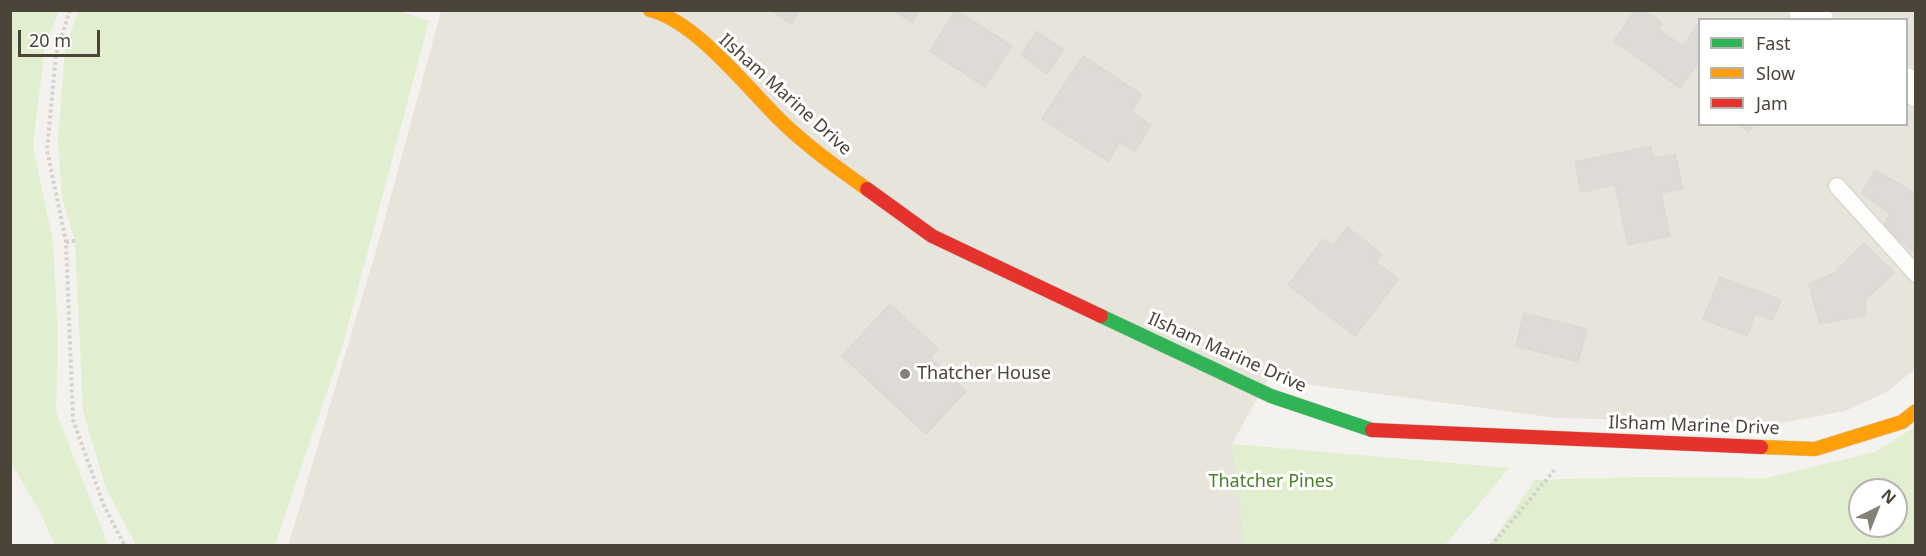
<!DOCTYPE html>
<style>
body{margin:0}
#map{position:relative;width:1926px;height:556px;overflow:hidden;background:#f4f2ee;font-family:"Noto Sans",sans-serif}
canvas{display:block}
.frame{position:absolute;inset:0;border:12px solid #4b4439;pointer-events:none}
.legend{position:absolute;left:1698px;top:18px;width:210px;height:108px;box-sizing:border-box;background:#fff;border:2px solid #b7b4b0;margin:0;padding:8px 10px;list-style:none;font-size:18px;color:#4b4439}
.legend li{display:flex;align-items:center;gap:12px;height:30px}
.legend b{width:30px;border:2px solid #b7b4b0}
.north{position:absolute;left:1848px;top:478px;width:60px;height:60px;box-sizing:border-box;background:#fff;border:2px solid #b7b4b0;border-radius:50%;rotate:43deg;font-size:16px;font-weight:700;line-height:24px;text-align:center;color:#4b4439}
.north::after{content:'';display:block;margin:auto;width:21px;height:27px;background:#868178;clip-path:polygon(50% 0,100% 100%,50% 72%,0 100%)}
.scale{position:absolute;left:18px;top:30px;width:82px;height:27px;box-sizing:border-box;border:3px solid #4b4439;border-top:0;padding-left:8px;font-size:18px;line-height:21px;white-space:nowrap;color:#4b4439;-webkit-text-stroke:4px #fff;paint-order:stroke}
</style>
<div id="map">
<canvas width="1926" height="556"></canvas>
<div class="frame"></div>
<ul class="legend">
<li><b style="height:8px;background:#30b455"></b>Fast</li>
<li><b style="height:8px;background:#ff9f0a"></b>Slow</li>
<li><b style="height:8px;background:#e5322d"></b>Jam</li>
</ul>
<div class="north">N</div>
<div class="scale">20 m</div>
</div>
<script>
const context = document.querySelector('canvas').getContext('2d');
context.lineJoin = 'round';
function fill(path, color) {
  context.fillStyle = color;
  context.fill(path, 'evenodd');
}
function strokePath(path, color, width, dash) {
  context.strokeStyle = color;
  context.lineWidth = width;
  context.lineCap = dash ? 'butt' : 'round';
  context.setLineDash(dash || []);
  context.stroke(path);
}
function drawText(font, color, halo, rows, align = 'center') {
  context.font = font + ' "Noto Sans",sans-serif';
  context.lineWidth = 6;
  context.setLineDash([]);
  context.textBaseline = 'middle';
  context.strokeStyle = halo;
  context.fillStyle = color;
  for (const [text, x, y, turn = 0] of rows) {
    context.save();
    context.translate(x, y);
    context.rotate((+turn || 0) * Math.PI / 180);
    context.textAlign = isNaN(turn) ? turn : align;
    if (halo) context.strokeText(text, 0, 0);
    context.fillText(text, 0, 0);
    context.restore();
  }
}
fill(new Path2D(`
 M 441,11 L 1915,11 L 1915,369 L 1887,392 L 1845,411 L 1781,423 L 1557,418 L 1268,379 L 1232,444 L 1246,545 L 288,546 L 378,244 ZM 1700,20 L 1906,20 L 1906,124 L 1700,124 Z`), '#e7e4dc');
fill(new Path2D(`
 M 11,10 L 59,11 L 45,45 L 33,146 L 53,242 L 58,336 L 56,412 L 108,545 L 55,545 L 39,510 L 11,463 Z
 M 398,11 L 429,21 L 343,344 L 275,545 L 136,545 L 106,488 L 83,411 L 75,241 L 62,197 L 58,140 L 65,50 L 78,11 Z
 M 1915,427 L 1915,545 L 1489,546 L 1535,480 L 1641,477 L 1766,478 L 1875,452 ZM 1860,490 L 1896,490 L 1896,526 L 1860,526 Z
 M 1232,444 L 1509,468 L 1445,545 L 1244,545 Z`), '#e1eecf');
const building = new Path2D(`
 M 771,10 L 800,10 L 791,24 Z
 M 893,10 L 920,10 L 912,23 Z
 M 956,10 L 1012,46 L 985,87 L 930,51 Z
 M 1635,10 L 1644,10 L 1662,23 L 1658,29 L 1683,46 L 1697,26 L 1700,28 L 1700,60 L 1680,88 L 1614,41 Z
 M 1037,31 L 1064,50 L 1047,74 L 1021,55 Z
 M 1083,56 L 1142,95 L 1131,112 L 1151,125 L 1135,151 L 1120,142 L 1108,161 L 1042,119 Z
 M 1740,124 L 1754,124 L 1749,132 Z
 M 1651,146 L 1653,158 L 1675,154 L 1683,189 L 1661,193 L 1670,236 L 1628,245 L 1615,185 L 1581,192 L 1575,162 Z
 M 1875,170 L 1916,194 L 1916,253 L 1882,228 L 1890,214 L 1862,193 Z
 M 1347,227 L 1382,254 L 1376,262 L 1398,279 L 1355,336 L 1288,285 L 1323,239 L 1333,246 Z
 M 1864,243 L 1894,273 L 1865,300 L 1866,315 L 1820,324 L 1809,284 L 1835,273 Z
 M 1720,277 L 1781,300 L 1773,320 L 1755,314 L 1747,336 L 1703,319 Z
 M 890,304 L 938,349 L 930,358 L 966,391 L 926,434 L 842,356 Z
 M 1524,313 L 1587,329 L 1578,362 L 1516,346 Z`);
fill(building, '#dedbd6');
strokePath(building, '#dcd9d4', 1.5);
const lane = new Path2D(`
 M 1837,186 L 1916,274`);
const street = new Path2D(`
 M 1805,10 L 1817,20
 M 1906,84 L 1916,90`);
const fast = new Path2D(`
 M 1101,316 L 1271,396 L 1372,430`);
const slow = new Path2D(`
 M 650,10 C 695,21 745,85 777,117 C 804,144 836,167 867,189
 M 1761,447 L 1815,449 L 1902,422 L 1916,411`);
const jam = new Path2D(`
 M 867,189 L 932,236 L 1101,316
 M 1372,430 L 1761,447`);
strokePath(lane, '#d2d0cb', 18);
strokePath(street, '#d2d0cb', 33);
strokePath(fast, '#d3cfc5', 15);
strokePath(slow, '#d3cfc5', 15);
strokePath(jam, '#d3cfc5', 15);
strokePath(new Path2D(`
 M 70,10 L 56,54 L 47,150 L 66,242 L 73,420 L 104,506 L 125,546
 M 66,242 L 75,241
 M 1491,546 L 1556,468`), '#d3d2cc', 4, [3, 3]);
strokePath(lane, '#fdfdfc', 16);
strokePath(street, '#fdfdfc', 32);
strokePath(fast, '#30b455', 14);
strokePath(slow, '#ff9f0a', 14);
strokePath(jam, '#e5322d', 14);
for (const [x, y, r, color] of [
 [905,374,6,"#868178"]
]) {
  const dot = new Path2D();
  dot.arc(x, y, r, 0, 2 * Math.PI);
  context.fillStyle = color;
  context.fill(dot);
  strokePath(dot, '#fff', 2);
}
drawText('18px', '#4b4439', '#fff', [
 ["Ilsham Marine Drive",785,95,42],
 ["Ilsham Marine Drive",1227,353,24],
 ["Ilsham Marine Drive",1694,426,2]
]);
drawText('18px', '#4b4439', '#fff', [
 ["Thatcher House",917,374]
], 'left');
drawText('18px', '#4a7f2a', '#fff', [
 ["Thatcher Pines",1271,482]
]);
</script>
